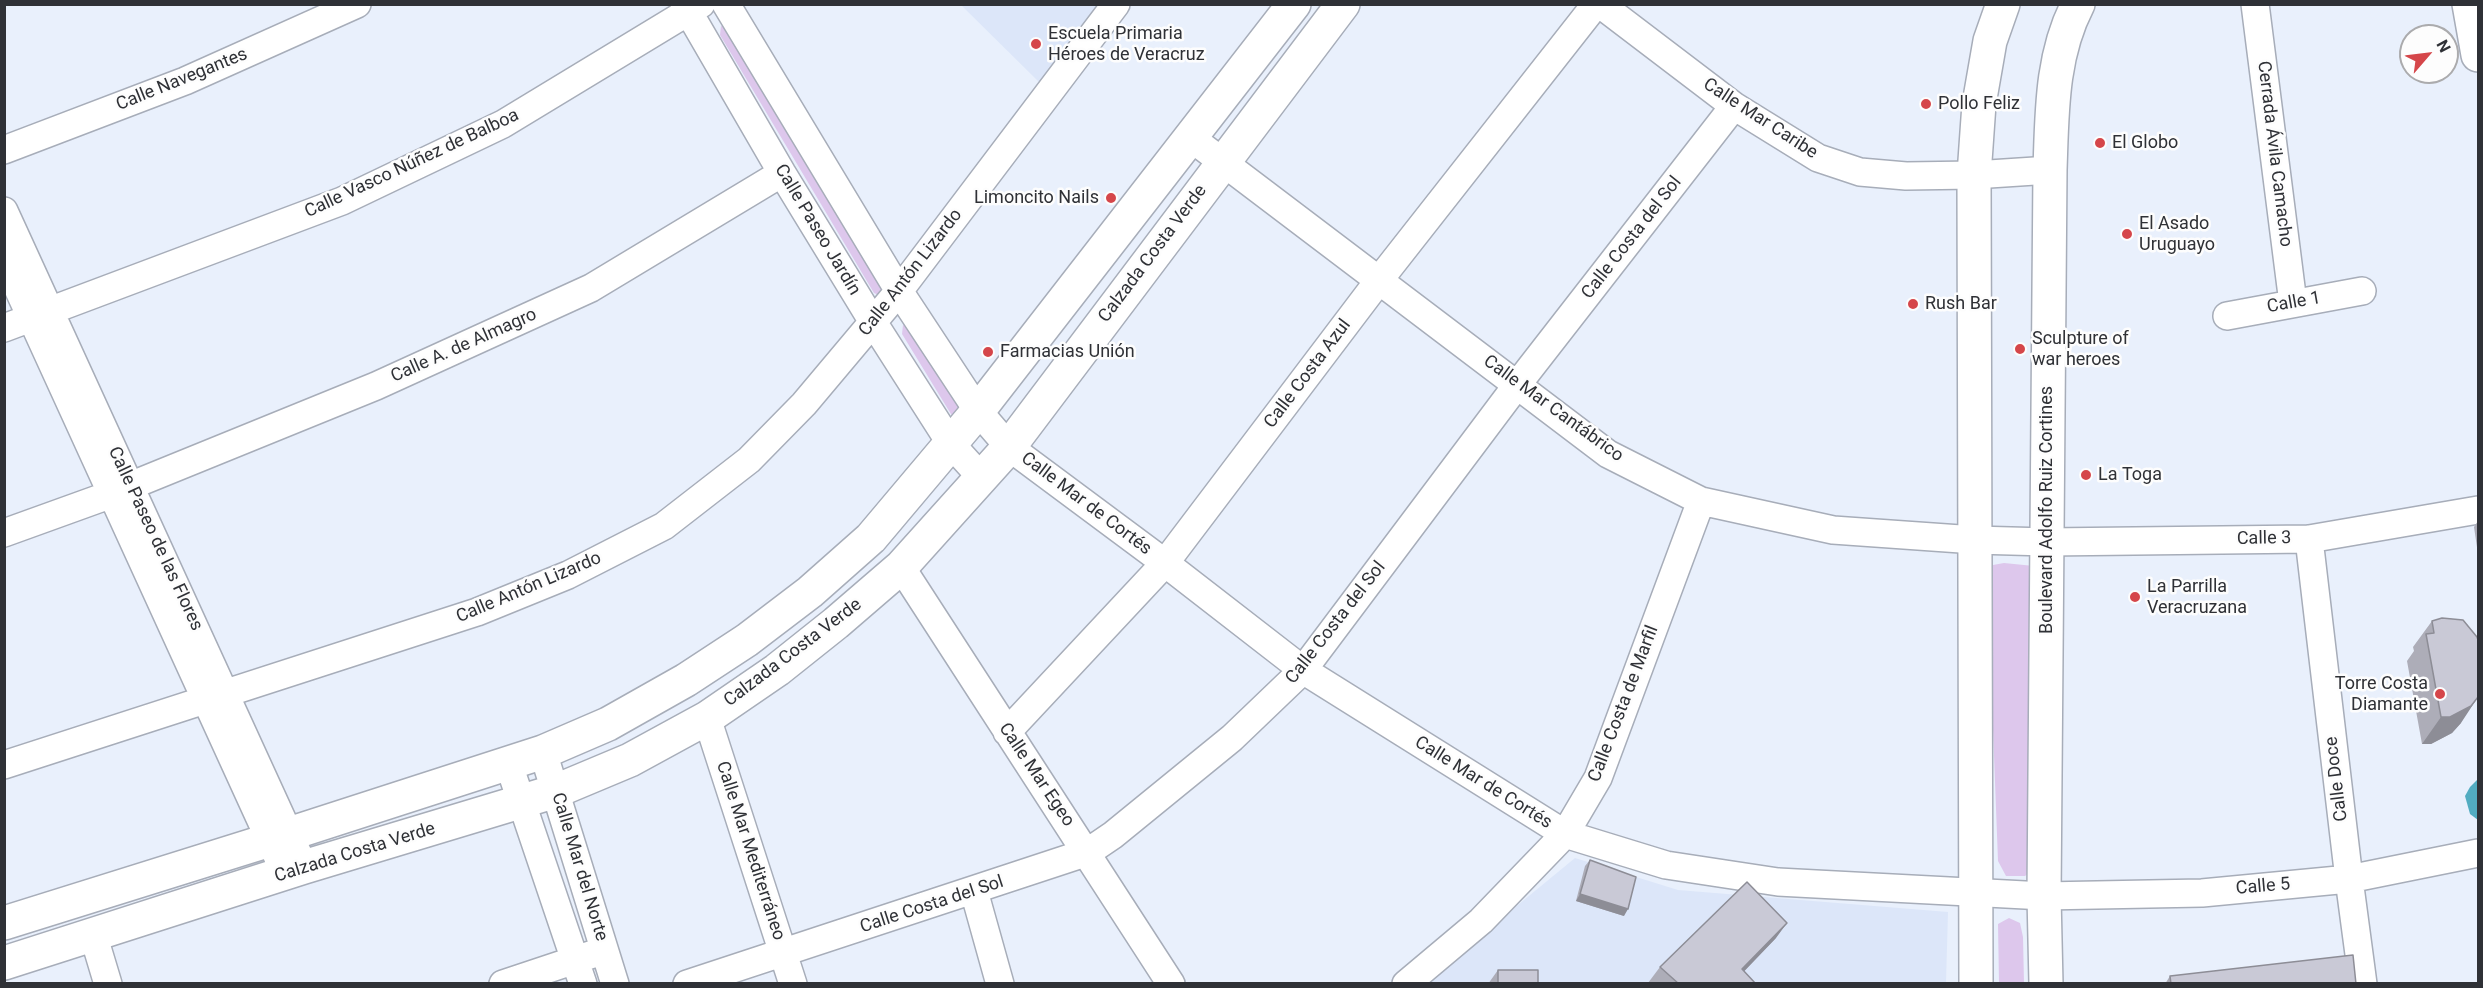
<!DOCTYPE html>
<meta charset="utf-8">
<style>
body{margin:0}
#map{position:relative;width:2483px;height:988px;overflow:hidden;background:#e9f0fc;font-family:Roboto,sans-serif}
canvas{display:block}
.frame{position:absolute;inset:0;border:6px solid #2f3136;pointer-events:none}
.north{position:absolute;left:2399px;top:24px;width:60px;height:60px;box-sizing:border-box;background:#fdfdfd;border:2px solid #ababad;border-radius:50%;rotate:62deg;font-size:16px;font-weight:700;line-height:24px;text-align:center;color:#2f3136}
.north::after{content:'';display:block;margin:auto;width:21px;height:27px;background:#d5464a;clip-path:polygon(50% 0,100% 100%,50% 72%,0 100%)}
</style>
<div id="map">
<canvas width="2483" height="988"></canvas>
<div class="frame"></div>
<div class="north">N</div>
</div>
<script>
const context = document.querySelector('canvas').getContext('2d');
context.lineJoin = 'round';
function fill(path, color) {
  context.fillStyle = color;
  context.fill(path, 'evenodd');
}
function strokePath(path, color, width, dash) {
  context.strokeStyle = color;
  context.lineWidth = width;
  context.lineCap = dash ? 'butt' : 'round';
  context.setLineDash(dash || []);
  context.stroke(path);
}
function drawText(font, color, halo, rows, align = 'center') {
  context.font = font + ' Roboto,sans-serif';
  context.lineWidth = 5;
  context.setLineDash([]);
  context.textBaseline = 'middle';
  context.strokeStyle = halo;
  context.fillStyle = color;
  for (const [text, x, y, turn = 0] of rows) {
    context.save();
    context.translate(x, y);
    context.rotate((+turn || 0) * Math.PI / 180);
    context.textAlign = isNaN(turn) ? turn : align;
    if (halo) context.strokeText(text, 0, 0);
    context.fillText(text, 0, 0);
    context.restore();
  }
}
fill(new Path2D(`
 M 961,5 L 1101,5 L 1041,84 Z
 M 1575,858 L 1678,890 L 1948,912 L 1946,983 L 1422,984 Z`), '#dce6f9');
fill(new Path2D(`
 M 721,26 L 730,29 L 884,288 L 883,297 L 874,293 L 720,35 Z
 M 903,325 L 912,328 L 964,414 L 954,419 L 902,334 Z
 M 2004,563 L 2034,566 L 2030,872 L 2025,876 L 2006,876 L 1998,861 L 1990,650 L 1993,565 Z
 M 2009,918 L 2020,923 L 2023,937 L 2024,983 L 1999,983 L 1998,924 Z`), '#ddc7ec');
fill(new Path2D(`
 M 2478,779 L 2478,820 L 2470,814 L 2465,796 L 2470,787 Z`), '#52acc1');
const minor = new Path2D(`
 M 684,4 L 782,173 L 873,322 L 951,444 L 981,477
 M 726,4 L 899,291 L 978,411 L 1009,447 L 1165,563 L 1303,670 L 1565,834 L 1666,865 L 1778,882 L 2044,896 L 2202,893 L 2349,879 L 2478,853
 M 1600,4 L 1734,106 L 1818,158 L 1860,172 L 1906,176 L 1974,175 L 2050,170
 M 2255,4 L 2293,303
 M 1191,138 L 1608,454 L 1701,501 L 1833,530 L 1975,540 L 2047,542 L 2309,539 L 2478,510
 M 4,150 L 185,81 L 357,4
 M 4,211 L 304,867
 M 4,258 L 285,873
 M 2227,316 L 2362,291
 M 4,328 L 342,201 L 503,124 L 701,4
 M 130,486 L 376,386 L 591,288 L 782,173
 M 4,533 L 112,494
 M 2309,539 L 2349,879 L 2363,984
 M 901,567 L 1171,984
 M 707,718 L 793,984
 M 1007,732 L 1165,563 L 1380,279 L 1596,4
 M 543,752 L 615,984
 M 508,762 L 583,984
 M 4,765 L 477,612 L 568,575 L 664,526 L 749,460 L 804,404 L 899,291 L 1116,4
 M 974,891 L 1000,984
 M 93,934 L 108,984
 M 503,984 L 593,954
 M 687,984 L 1088,852 L 1113,835 L 1232,738 L 1303,670 L 1517,385 L 1734,106
 M 1406,984 L 1481,921 L 1565,834 L 1598,778 L 1701,501`);
const major = new Path2D(`
 M 2469,4 L 2478,55
 M 4,923 L 289,834 L 543,752 L 608,724 L 686,680 L 747,640 L 810,592 L 871,538 L 978,411 L 1294,4
 M 4,963 L 304,867 L 556,791 L 630,760 L 707,718 L 777,670 L 836,623 L 901,567 L 1009,447 L 1343,4
 M 1976,984 L 1974,175 L 1979,104 L 1990,41 L 2003,4
 M 2046,984 L 2044,896 L 2050,170 C 2052,113 2051,56 2078,4`);
strokePath(minor, '#a7adb9', 30);
strokePath(major, '#a7adb9', 36);
strokePath(minor, '#fff', 27);
strokePath(major, '#fff', 33);
fill(new Path2D(`
 M 2478,521 L 2478,554 L 2474,527 Z
 M 2432,621 L 2461,723 L 2452,733 L 2431,744 L 2422,744 L 2407,661 L 2414,651 L 2413,647 Z
 M 1590,860 L 1624,916 L 1576,901 L 1585,866 Z
 M 1776,938 L 1744,971 L 1756,984 L 1649,984 L 1648,983 L 1660,967 Z
 M 1498,970 L 1538,984 L 1488,984 Z
 M 2170,976 L 2356,984 L 2165,984 Z`), '#adadb8');
fill(new Path2D(`
 M 2478,697 L 2461,723 L 2452,733 L 2431,744 L 2422,744 L 2441,717 Z
 M 1580,894 L 1628,909 L 1624,916 L 1576,901 Z
 M 1787,923 L 1776,938 L 1732,984 L 1742,969 Z`), '#8d8d96');
const building = new Path2D(`
 M 2442,618 L 2463,620 L 2477,637 L 2478,640 L 2478,697 L 2471,706 L 2450,717 L 2441,717 L 2426,634 L 2434,633 L 2432,621 Z
 M 1590,860 L 1636,877 L 1628,909 L 1580,894 Z
 M 1747,882 L 1787,923 L 1742,969 L 1756,984 L 1679,984 L 1660,967 Z
 M 2353,955 L 2356,984 L 2171,984 L 2170,976 Z
 M 1498,970 L 1538,970 L 1538,984 L 1498,984 Z`);
fill(building, '#c9c9d6');
strokePath(building, '#8d8d96', 1.5);
for (const [x, y, r, color] of [
 [1036,44,6,"#d5464a"],
 [1926,104,6,"#d5464a"],
 [2100,143,6,"#d5464a"],
 [1111,198,6,"#d5464a"],
 [2127,234,6,"#d5464a"],
 [1913,304,6,"#d5464a"],
 [2020,349,6,"#d5464a"],
 [988,352,6,"#d5464a"],
 [2086,475,6,"#d5464a"],
 [2135,597,6,"#d5464a"],
 [2440,694,6,"#d5464a"]
]) {
  const dot = new Path2D();
  dot.arc(x, y, r, 0, 2 * Math.PI);
  context.fillStyle = color;
  context.fill(dot);
  strokePath(dot, '#fdfdfd', 2);
}
drawText('18px', '#2f3136', '#fdfdfd', [
 ["Escuela Primaria",1048,34],
 ["Héroes de Veracruz",1048,55],
 ["Pollo Feliz",1938,104],
 ["El Globo",2112,143],
 ["Limoncito Nails",1099,198,"right"],
 ["El Asado",2139,224],
 ["Uruguayo",2139,245],
 ["Rush Bar",1925,304],
 ["Sculpture of",2032,339],
 ["war heroes",2032,360],
 ["Farmacias Unión",1000,352],
 ["La Toga",2098,475],
 ["La Parrilla",2147,587],
 ["Veracruzana",2147,608],
 ["Torre Costa",2428,684,"right"],
 ["Diamante",2428,705,"right"]
], 'left');
drawText('18px', '#2f3136', '#fdfdfd', [
 ["Calle Navegantes",182,80,-22],
 ["Calle Mar Caribe",1760,119,33],
 ["Cerrada Ávila Camacho",2274,154,83],
 ["Calle Vasco Núñez de Balboa",412,164,-25],
 ["Calle Paseo Jardín",817,230,59],
 ["Calle Costa del Sol",1632,238,-52],
 ["Calzada Costa Verde",1153,254,-53],
 ["Calle Antón Lizardo",911,273,-52],
 ["Calle 1",2294,303,-10],
 ["Calle A. de Almagro",464,346,-24],
 ["Calle Costa Azul",1308,374,-53],
 ["Calle Mar Cantábrico",1553,409,36],
 ["Calle Mar de Cortés",1086,504,37],
 ["Boulevard Adolfo Ruiz Cortines",2047,510,-90],
 ["Calle Paseo de las Flores",155,539,65],
 ["Calle 3",2264,539,-1],
 ["Calle Antón Lizardo",529,588,-23],
 ["Calle Costa del Sol",1336,623,-52],
 ["Calzada Costa Verde",793,653,-37],
 ["Calle Costa de Marfil",1624,704,-69],
 ["Calle Mar Egeo",1036,775,56],
 ["Calle Doce",2337,779,-97],
 ["Calle Mar de Cortés",1483,783,32],
 ["Calle Mar Mediterráneo",750,851,72],
 ["Calzada Costa Verde",355,853,-17],
 ["Calle Mar del Norte",579,867,73],
 ["Calle 5",2263,887,-5],
 ["Calle Costa del Sol",932,905,-18]
]);
</script>
